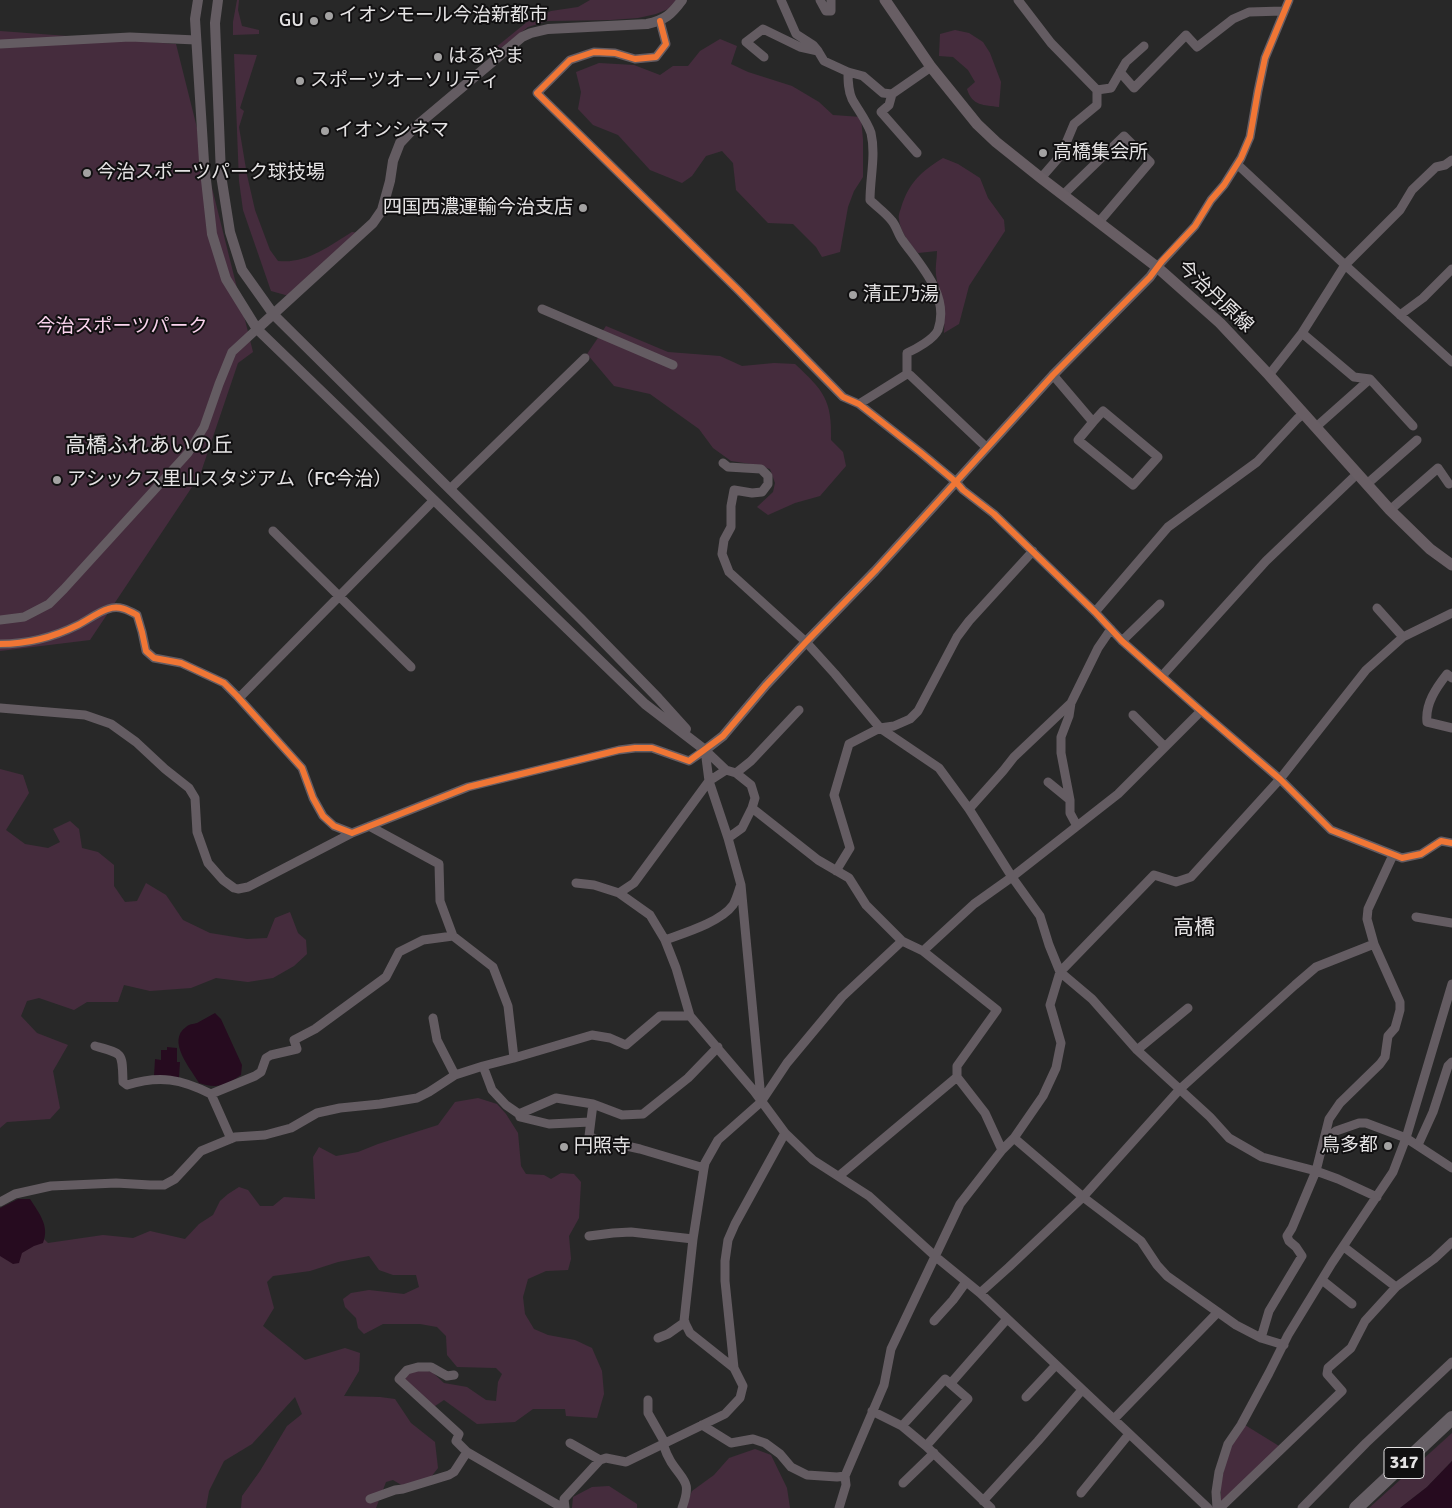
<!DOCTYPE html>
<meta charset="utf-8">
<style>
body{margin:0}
canvas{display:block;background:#282828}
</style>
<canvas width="1452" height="1508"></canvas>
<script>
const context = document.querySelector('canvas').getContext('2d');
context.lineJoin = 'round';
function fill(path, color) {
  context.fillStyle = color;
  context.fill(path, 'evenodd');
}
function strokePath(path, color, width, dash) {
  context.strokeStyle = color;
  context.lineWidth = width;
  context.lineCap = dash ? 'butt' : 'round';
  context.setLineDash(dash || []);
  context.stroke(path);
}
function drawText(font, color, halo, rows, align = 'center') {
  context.font = font + ' Signika,"Noto Sans JP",sans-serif';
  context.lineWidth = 4;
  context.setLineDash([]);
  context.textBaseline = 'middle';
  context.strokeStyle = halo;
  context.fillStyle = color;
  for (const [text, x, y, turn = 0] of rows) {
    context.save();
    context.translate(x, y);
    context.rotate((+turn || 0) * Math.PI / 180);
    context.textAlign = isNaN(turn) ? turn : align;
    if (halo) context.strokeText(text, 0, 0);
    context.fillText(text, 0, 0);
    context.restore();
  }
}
fill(new Path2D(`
 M 237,0 L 239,0 L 238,10 L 242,26 L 259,30 L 259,34 L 233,35 L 233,22 Z
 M 590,0 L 679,0 L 673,7 L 656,14 L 638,18 L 611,20 L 547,21 L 528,27 L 497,51 L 495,48 L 527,22 L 551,11 L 578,7 Z
 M 955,30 L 969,33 L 983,42 L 990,53 L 1001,82 L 999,107 C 984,105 972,106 967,89 L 975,82 L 968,70 L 953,57 L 939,56 L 940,34 Z
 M 0,31 L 176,44 L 253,352 L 238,363 L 200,475 L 90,640 L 0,651 Z
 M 720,39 L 737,46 L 731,64 L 748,72 L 792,86 L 819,102 L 833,115 L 861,117 L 863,140 L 863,177 L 854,191 L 848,207 L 840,252 L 822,257 L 816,247 L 793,224 L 768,223 L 736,190 L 733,163 L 722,151 L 706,156 L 692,176 L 682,183 L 650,170 L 618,135 L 593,125 L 578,109 L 581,92 L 576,72 L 599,63 L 634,65 L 660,75 L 673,66 L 688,66 L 700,51 Z
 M 234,54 L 257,55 L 240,108 L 244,111 L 239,127 L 247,175 L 255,210 L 270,250 L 278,261 C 307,264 329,246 352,232 L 360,233 L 289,296 L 271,291 L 243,210 L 239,181 Z
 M 943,158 L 958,164 L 980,178 L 988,198 L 1004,220 L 1005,231 L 969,286 L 959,324 L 944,333 C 946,313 939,295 936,275 C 935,267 937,259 937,251 L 918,253 C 910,244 900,232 899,219 C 898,216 900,211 901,208 C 909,182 921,172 943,158 Z
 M 606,326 L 668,352 L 720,356 L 742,366 L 774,363 L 795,364 C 824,391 832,400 831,440 L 843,452 L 846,466 L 820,496 L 795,503 L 768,515 L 757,507 L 773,492 L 775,483 L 770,469 L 751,464 L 731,461 L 713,448 L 699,429 L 650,394 L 614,386 L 587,354 Z
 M 0,769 L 23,775 L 29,793 L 6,830 L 25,844 L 48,848 L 60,842 L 53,829 L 70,821 L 79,829 L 82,848 L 98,852 L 114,865 L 114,886 L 125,902 L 137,901 L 146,883 L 166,895 L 183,920 L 210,933 L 247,939 L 267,938 L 275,918 L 290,912 L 298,933 L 306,940 L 307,954 L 294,966 L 273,978 L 248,982 L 216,978 L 191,988 L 150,991 L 124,985 L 118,1002 L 87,1002 L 74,1010 L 39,998 L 27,1001 L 21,1016 L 37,1033 L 68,1045 L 53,1071 L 60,1108 L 50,1119 L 7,1122 L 0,1128 Z
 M 478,1098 L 497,1104 L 506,1114 L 518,1133 L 521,1166 L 526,1174 L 544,1175 L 551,1179 L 561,1173 L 574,1174 L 581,1182 L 579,1218 L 569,1236 L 571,1259 L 568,1270 L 546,1271 L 528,1279 L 523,1297 L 525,1314 L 534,1329 L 548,1335 L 575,1340 L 592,1348 L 602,1371 L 604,1394 L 597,1418 L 566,1416 L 565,1409 L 533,1409 L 515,1422 L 477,1424 L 444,1400 L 432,1408 L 402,1380 L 408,1372 L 419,1369 L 432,1372 L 444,1383 L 467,1387 L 486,1400 L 496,1401 L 498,1382 L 502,1374 L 496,1368 L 457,1367 L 447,1355 L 446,1336 L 437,1327 L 420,1324 L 383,1324 L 364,1334 L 358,1328 L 356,1318 L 345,1307 L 343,1299 L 351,1293 L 369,1290 L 404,1294 L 419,1287 L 416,1275 L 393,1275 L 379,1270 L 369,1256 L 338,1262 L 310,1271 L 273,1276 L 267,1282 L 274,1308 L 263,1326 L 305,1360 L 345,1348 L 360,1353 L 359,1371 L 344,1396 L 380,1397 L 395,1399 L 411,1423 L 435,1442 L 438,1468 L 431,1477 L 403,1486 L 393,1480 L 386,1482 L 376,1508 L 241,1508 L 242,1496 L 260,1471 L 287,1426 L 302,1414 L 295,1397 L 252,1444 L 224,1461 L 209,1491 L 206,1508 L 0,1508 L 0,1245 L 42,1237 L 48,1243 L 103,1235 L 133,1238 L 150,1231 L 185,1239 L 199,1224 L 213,1215 L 220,1201 L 228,1194 L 239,1187 L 248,1190 L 260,1206 L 273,1206 L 284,1197 L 315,1199 L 313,1157 L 319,1147 L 336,1156 L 358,1152 L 378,1144 L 438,1125 L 455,1102 Z
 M 1245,1425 L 1279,1446 L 1221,1504 L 1221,1484 L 1229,1445 Z
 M 1452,1433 L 1452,1461 L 1427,1487 L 1400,1508 L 1369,1508 Z
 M 755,1449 L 771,1455 L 787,1488 L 790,1508 L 685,1508 L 692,1491 L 714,1475 L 729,1458 Z
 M 609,1486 L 637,1504 L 637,1508 L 572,1508 L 573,1497 L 592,1487 Z`), '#452c3d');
fill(new Path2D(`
 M 215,1013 L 221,1019 L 242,1065 L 241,1075 C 226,1086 216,1089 199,1083 C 191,1069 166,1041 186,1027 C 189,1024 193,1024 197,1023 C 203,1020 209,1016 215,1013 Z
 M 167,1047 L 177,1048 L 177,1062 L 180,1062 L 179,1078 L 154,1076 L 155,1059 L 161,1060 L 161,1050 L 167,1050 Z
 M 18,1199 L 30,1199 C 39,1213 50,1226 43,1243 L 34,1246 L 22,1253 L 19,1263 L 13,1264 L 0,1256 L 0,1208 Z
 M 1452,1461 L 1452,1508 L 1400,1508 L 1427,1487 Z`), '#260b1f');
strokePath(new Path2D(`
 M 781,0 L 796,34 L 813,45 L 818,51
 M 820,0 L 826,11 L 831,11 L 831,0
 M 1018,0 L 1051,43 L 1097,90
 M 660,21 L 666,44 L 656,57 L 635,59 L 615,53 L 594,52 L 570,60 L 537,93 L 738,290 L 843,397 L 859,404 L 920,452 L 956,482 L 963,490 L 994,514 L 1095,612 L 1122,641 L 1201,711 L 1280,779 L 1331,830 L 1402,858 L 1421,854 L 1441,841 L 1452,843
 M 0,44 L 130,37 L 196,40
 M 764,57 L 746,42 L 763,29 L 800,47 L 818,51 L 824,61 L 848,72 L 863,76 L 883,93 L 892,94 L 931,67
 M 848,72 C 848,81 848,90 852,99 C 858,110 867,121 871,133 C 876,155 870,178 870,200 C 877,207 886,213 892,221 C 897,227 898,235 903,241 C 921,266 950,296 938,330 C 934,339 916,349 907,353 L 907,374 L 859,404
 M 1120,72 L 1134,88 L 1186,35 L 1197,47 L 1233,19 L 1249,12 L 1283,11
 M 892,94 L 889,105 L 881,112 L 917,153
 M 1237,164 L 1345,265 L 1452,362
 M 1041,178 L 1061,155 L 1074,124 L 1097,105 L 1097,90 L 1111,88 L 1126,62 L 1144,46
 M 1064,194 L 1124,136 L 1150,162 L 1099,222
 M 1157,267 L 1195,226 L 1211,200 L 1224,185 L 1241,158 L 1250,137 L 1258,91 L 1265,58 L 1289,0
 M 542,309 L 673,365
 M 1400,315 L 1423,298 L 1452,269
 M 1302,333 L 1354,377 L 1370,379 L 1413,426
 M 907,374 L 910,375 L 987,448
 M 1053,375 L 1093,422 L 1103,411 L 1158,457 L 1133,485 L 1078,440 L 1093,422
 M 1269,375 L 1302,333 L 1345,265 L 1400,210 L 1412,190 L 1436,167 L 1445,165 L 1452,160
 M 1316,427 L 1370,379
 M 723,463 L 728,467 L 761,469 L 768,476 L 768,484 L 762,492 L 752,493 L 734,490 L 731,506 L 731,527 L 724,540 L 722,554 L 729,572 L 806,642 L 835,674 L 880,728 L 939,768 L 969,809 L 1012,877 L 1040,916 L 1049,945 L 1060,972 L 1092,999 L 1137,1050 L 1210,1117 L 1229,1138 L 1262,1157 L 1316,1171 L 1338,1179 L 1377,1197
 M 1367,484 L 1417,440
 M 450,489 L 585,358
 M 1390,510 L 1438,468 L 1449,484
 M 273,531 L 411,667
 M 1377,608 L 1403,637
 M 1095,612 L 1168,527 L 1257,462 L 1297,419 L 1304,413
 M 0,620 L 24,617 L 49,604 L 64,589 L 188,453 L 204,427 L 219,384 L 232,352 L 257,329
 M 1122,641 L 1160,604
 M 0,644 C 26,644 54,637 78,625 C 88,620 98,612 108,609 C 119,605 128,610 137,615 L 142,632 L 146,651 L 154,658 L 181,663 L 224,683 L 237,696 L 302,768 L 313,798 L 323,816 L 334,826 L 352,833 L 468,787 L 619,750 L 635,748 L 652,748 L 689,761 L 705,750
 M 1162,676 L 1266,561 L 1357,474
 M 1452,678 L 1447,674 C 1436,688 1425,704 1427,722 L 1452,728
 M 239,698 L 434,500
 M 1071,703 L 1069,716 L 1061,737 L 1061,753 L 1070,800 L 1070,813 L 1077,826
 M 0,708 L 85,715 L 111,724 L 136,742 L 165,769 L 189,788 L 195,798 L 197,832 L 208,863 L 223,880 L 234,888 L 238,889 L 248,887 L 352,833
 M 1133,715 L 1165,747
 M 705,750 L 709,781 L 728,838 L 741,885 L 761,1099
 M 705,750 L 726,770 L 736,773 L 751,785 L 755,798 L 752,808
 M 726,770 L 709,781 L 634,883 L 619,893 L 650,915 L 665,940 L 676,968 L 690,1016 L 754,1091 L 785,1133 L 813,1160 L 869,1196 L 936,1257 L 980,1293 L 1208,1508
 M 736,773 L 751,761 L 799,710
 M 1048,782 L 1070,800
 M 969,809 L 1003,771 L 1014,757 L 1071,703 L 1098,648 L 1111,629
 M 371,827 L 439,864 L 440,901 L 453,936 L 493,967 L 508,1006 L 514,1058
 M 728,838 L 742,828 L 752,808 L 818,860 L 849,878 L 866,905 L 902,941
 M 836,871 L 850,848 L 834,795 L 849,744 L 880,728 L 894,726 L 910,719 L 918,711 L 957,637 L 969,621 L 1033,551
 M 576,883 L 594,885 L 619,893
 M 1416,917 L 1452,923
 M 665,940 C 684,933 721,922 733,905 C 736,900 738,893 740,887
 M 923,951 L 997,1010 L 957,1066 L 957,1077 L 985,1113 L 1002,1150
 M 433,1018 L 437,1040 L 455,1075
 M 95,1046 C 124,1054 122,1052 123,1082 L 127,1085 C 160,1075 181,1079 211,1094
 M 1137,1050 L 1188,1008
 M 483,1066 L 492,1090 L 506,1105 L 519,1114 L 520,1117 L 549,1124 L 590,1122
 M 593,1104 L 622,1115 L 643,1114 L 688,1078 L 718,1047
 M 519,1114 L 556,1098 L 593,1104 L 589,1136 L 595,1139 L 640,1149 L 704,1168
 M 1014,1138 L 1083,1197 L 1141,1241 L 1157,1265 L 1167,1276 L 1236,1325 L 1261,1338 L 1269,1311 L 1302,1256 L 1296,1247 L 1289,1241 L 1287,1236 L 1292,1228 L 1316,1171 L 1329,1119 L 1340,1103 L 1380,1064 L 1385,1057 L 1388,1036 L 1395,1028 L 1400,1010 L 1400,1002 L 1374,944 L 1367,919 L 1368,909 L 1393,855
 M 231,1139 L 211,1094 L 255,1076 L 261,1072 L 266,1058 L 271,1055 L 297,1049 L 294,1040 L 315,1029 L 386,977 L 399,952 L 423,940 L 453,936
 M 1324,1140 L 1336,1131 L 1359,1123 L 1366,1123 L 1406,1138 L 1452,1168
 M 1418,1145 L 1433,1112 L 1448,1066 L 1452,1062
 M 839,1176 L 957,1077
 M 0,1202 L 15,1194 L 51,1186 L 116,1183 L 150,1185 L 164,1185 L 175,1179 L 201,1151 L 235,1137 L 265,1135 L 291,1128 L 317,1113 L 340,1108 L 380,1104 L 417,1098 L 429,1092 L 455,1075 L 483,1066 L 514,1058 L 592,1035 L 610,1038 L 626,1045 L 660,1016 L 690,1016
 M 589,1236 L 613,1233 L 631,1232 L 693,1239
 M 1344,1247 L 1396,1287
 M 1322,1280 L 1352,1304
 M 980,1293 L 1009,1267 L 1083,1197 L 1180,1089 L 1295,985 L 1316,967 L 1374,944
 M 934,1321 L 953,1300 L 966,1282
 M 658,1338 L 668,1334 L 685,1322
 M 1261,1338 L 1284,1345
 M 734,1368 L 725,1281 L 725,1261 L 728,1240 L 735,1224 L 785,1133
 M 454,1375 L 447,1376 L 431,1367 L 418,1367 L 407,1370 L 399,1379 L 459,1434 L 456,1441 L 467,1452 L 563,1508
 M 951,1383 L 1007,1319
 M 1026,1397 L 1056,1365
 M 648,1400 L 648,1413 L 665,1443
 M 872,1411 L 902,1426 L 926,1446 L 991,1508
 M 1114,1419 L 1218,1312
 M 702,1425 L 731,1443 L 753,1439 L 765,1443 L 780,1454 L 791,1467 L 807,1475 L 837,1477 L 845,1476 L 884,1385 L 891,1349 L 960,1204 L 1002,1150 L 1014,1138 L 1043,1096 L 1056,1068 L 1061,1043 L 1050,1005 L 1060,972 L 1154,875 L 1176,882 L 1191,877 L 1280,779 L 1366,670 L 1403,637 L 1452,613
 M 902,1426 L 945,1379 L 968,1399 L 926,1446
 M 570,1443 L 600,1460
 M 663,1444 C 665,1450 668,1457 671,1462 C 684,1482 692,1481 682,1508
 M 903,1483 L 934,1453
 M 1081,1493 L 1129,1434
 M 370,1499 L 395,1490 L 403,1489 L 449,1475 L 454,1472 L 467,1452
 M 983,1501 L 1038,1441 L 1082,1390
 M 565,1508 L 564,1499 L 600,1460 L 606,1458 L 626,1462 L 725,1414 L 740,1398 L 743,1386 L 734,1368 L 690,1333 L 684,1321 L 693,1239 L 704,1168 L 705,1163 L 718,1140 L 761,1102 L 787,1063 L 842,997 L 902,941 L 923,951 L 974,904 L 1012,877 L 1118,794 L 1201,711
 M 839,1508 L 846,1485 L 845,1476
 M 1217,1508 L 1216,1492 L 1219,1472 L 1228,1444 L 1241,1425 L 1269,1373 L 1288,1335 L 1332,1263 L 1393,1172 L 1406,1138 L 1452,984
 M 1220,1508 L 1342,1391 L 1327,1374 L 1328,1368 L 1351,1348 L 1365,1321 L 1396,1287 L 1434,1259 L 1452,1242
 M 1302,1508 L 1366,1443 L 1452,1362`), '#645c62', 9);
strokePath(new Path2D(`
 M 198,0 L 195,19 L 204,162 L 212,234 L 226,279 L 257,329 L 645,704 L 705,750
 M 218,0 L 215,23 L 221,175 L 230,232 L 242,270 L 274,315 L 581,619 L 658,698 L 686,729
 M 257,329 L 373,223 L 382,210 L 390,181 L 393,161 L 400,143 L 415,127 L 522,37 L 531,33 L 548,29 L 647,24 C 665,20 671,15 682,0
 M 705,750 L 723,736 L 766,685 L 806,642 L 875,571 L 1053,375 L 1150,277 L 1157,267`), '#645c62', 10);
strokePath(new Path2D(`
 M 885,0 L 931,67 L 977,124 L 996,142 L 1041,178 L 1157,267 L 1220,323 L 1269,375 L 1390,510 L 1430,549 L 1452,565`), '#685e64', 11);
strokePath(new Path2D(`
 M 1356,1508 L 1452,1418`), '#676066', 14);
strokePath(new Path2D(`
 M 660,21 L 666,44 L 656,57 L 635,59 L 615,53 L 594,52 L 570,60 L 537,93 L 738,290 L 843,397 L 859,404 L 920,452 L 956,482 L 963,490 L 994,514 L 1095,612 L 1122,641 L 1201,711 L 1280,779 L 1331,830 L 1402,858 L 1421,854 L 1441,841 L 1452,843
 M 0,644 C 26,644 54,637 78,625 C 88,620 98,612 108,609 C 119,605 128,610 137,615 L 142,632 L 146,651 L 154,658 L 181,663 L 224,683 L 237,696 L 302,768 L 313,798 L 323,816 L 334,826 L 352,833 L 468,787 L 619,750 L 635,748 L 652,748 L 689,761 L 723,736 L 766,685 L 806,642 L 875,571 L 1053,375 L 1150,277 L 1162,261 L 1195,226 L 1211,200 L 1224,185 L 1241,158 L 1250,137 L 1258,91 L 1265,58 L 1289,0`), '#f07635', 6);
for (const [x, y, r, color] of [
 [329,16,5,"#a3a2a2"],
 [314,21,5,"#a3a2a2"],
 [438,57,5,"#a3a2a2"],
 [300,81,5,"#a3a2a2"],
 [325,131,5,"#a3a2a2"],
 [1043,153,5,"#a3a2a2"],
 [87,173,5,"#a3a2a2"],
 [583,208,5,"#a3a2a2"],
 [853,295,5,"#a3a2a2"],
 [57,480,5,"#a3a2a2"],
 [1388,1146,5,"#a3a2a2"],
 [564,1147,5,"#a3a2a2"]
]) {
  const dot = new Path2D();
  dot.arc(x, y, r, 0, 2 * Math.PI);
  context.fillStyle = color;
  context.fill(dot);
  strokePath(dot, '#111011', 2);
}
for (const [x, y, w] of [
 [1404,1463,40]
]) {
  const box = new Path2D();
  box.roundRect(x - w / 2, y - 15.5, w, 31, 4);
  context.fillStyle = '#111011';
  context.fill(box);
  strokePath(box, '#e5e3e4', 1);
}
drawText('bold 18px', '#e5e3e4', null, [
 ["317",1404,1463]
]);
drawText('19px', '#e5e3e4', '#111011', [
 ["イオンモール今治新都市",339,16],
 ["GU",304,21,"right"],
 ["はるやま",448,57],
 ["スポーツオーソリティ",310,81],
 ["イオンシネマ",335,131],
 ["高橋集会所",1053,153],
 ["今治スポーツパーク球技場",97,173],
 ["四国西濃運輸今治支店",573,208,"right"],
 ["清正乃湯",863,295],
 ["アシックス里山スタジアム（FC今治）",67,480],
 ["鳥多都",1378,1146,"right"],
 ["円照寺",574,1147]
], 'left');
drawText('19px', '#e5e3e4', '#111011', [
 ["今治丹原線",1215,297,43]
]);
drawText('19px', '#fad3ed', '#111011', [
 ["今治スポーツパーク",122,327]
]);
drawText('21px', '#e5e3e4', '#111011', [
 ["高橋ふれあいの丘",149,446],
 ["高橋",1194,928]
]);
</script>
